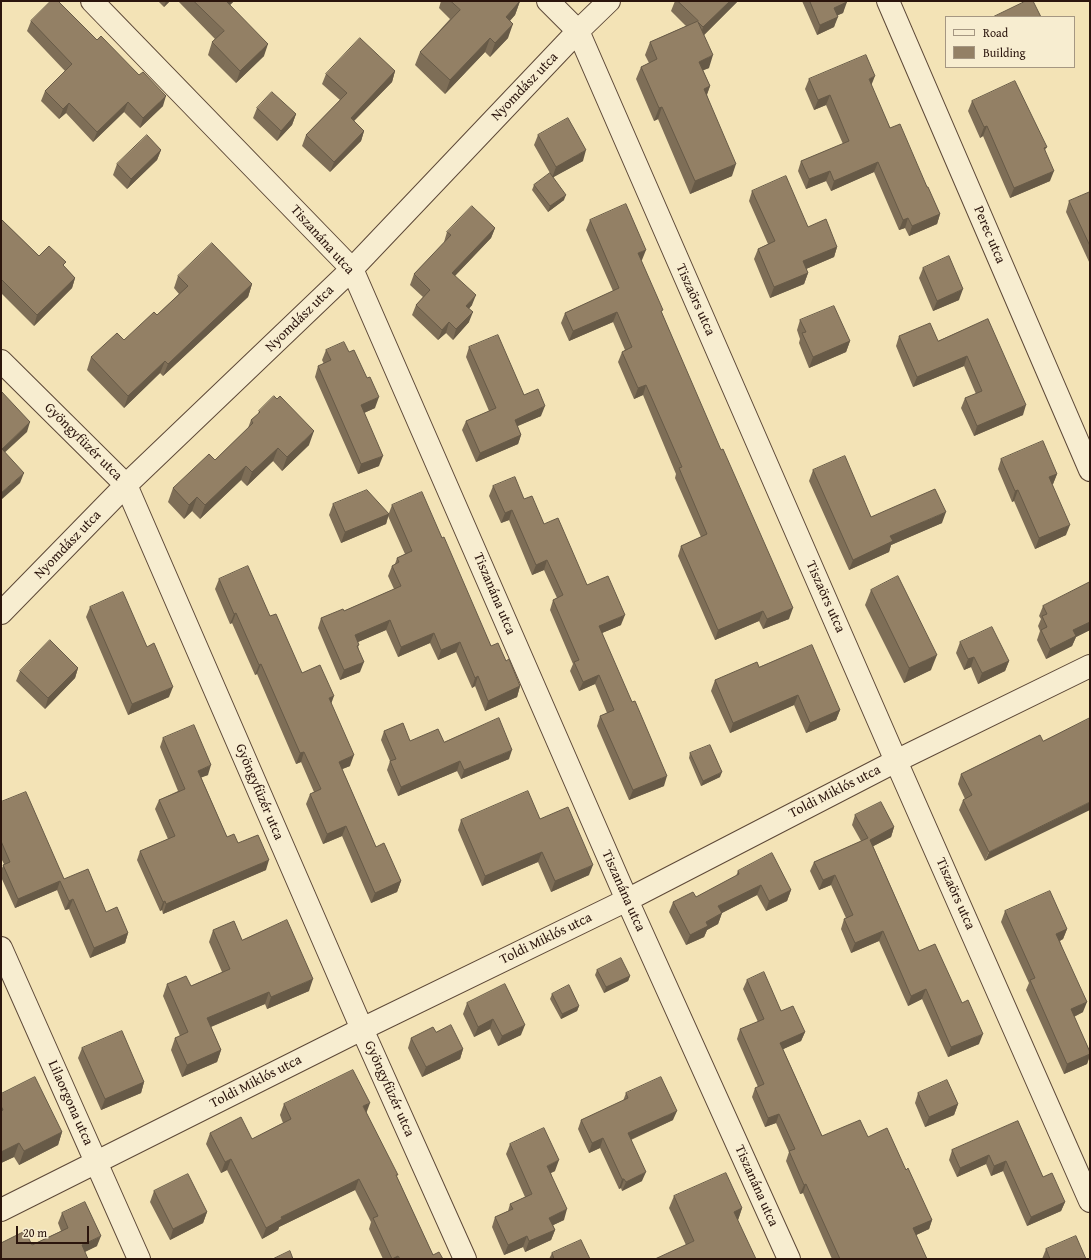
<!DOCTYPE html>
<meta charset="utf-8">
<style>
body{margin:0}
#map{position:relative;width:1091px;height:1260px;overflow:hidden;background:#f3e3b6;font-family:"Gentium Book Plus",serif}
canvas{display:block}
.frame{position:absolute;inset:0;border:2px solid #2b150d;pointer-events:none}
.legend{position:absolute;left:945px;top:16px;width:130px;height:52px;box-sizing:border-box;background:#f7edd0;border:1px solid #a59782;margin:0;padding:5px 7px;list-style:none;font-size:12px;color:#2b150d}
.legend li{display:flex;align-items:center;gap:8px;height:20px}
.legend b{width:20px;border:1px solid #a59782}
.scale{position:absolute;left:16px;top:1226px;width:73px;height:18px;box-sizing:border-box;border:2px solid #2b150d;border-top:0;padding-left:5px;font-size:12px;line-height:14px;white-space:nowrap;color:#2b150d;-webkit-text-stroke:3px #f7edd0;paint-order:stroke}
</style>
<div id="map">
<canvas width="1091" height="1260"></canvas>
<div class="frame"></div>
<ul class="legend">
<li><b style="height:5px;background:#f7edd0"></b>Road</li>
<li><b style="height:11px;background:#938065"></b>Building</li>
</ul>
<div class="scale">20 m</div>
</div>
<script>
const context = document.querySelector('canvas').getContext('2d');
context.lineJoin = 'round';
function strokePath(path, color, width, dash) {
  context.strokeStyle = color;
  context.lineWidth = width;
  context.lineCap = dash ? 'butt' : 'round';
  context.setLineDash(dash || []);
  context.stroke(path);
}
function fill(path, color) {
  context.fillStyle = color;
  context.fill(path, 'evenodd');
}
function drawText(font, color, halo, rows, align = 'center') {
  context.font = font + ' "Gentium Book Plus",serif';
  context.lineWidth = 3.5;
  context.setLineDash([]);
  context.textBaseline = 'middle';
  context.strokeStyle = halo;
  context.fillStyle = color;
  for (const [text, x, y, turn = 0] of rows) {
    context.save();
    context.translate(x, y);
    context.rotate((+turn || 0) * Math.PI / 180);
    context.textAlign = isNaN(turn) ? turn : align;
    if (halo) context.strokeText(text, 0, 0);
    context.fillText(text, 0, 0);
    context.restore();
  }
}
const street = new Path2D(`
 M 92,1 L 352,269 L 627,900 L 789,1259
 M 548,1 L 578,31 L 896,761 L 1090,1201
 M 888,1 L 1090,470
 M 1,361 L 126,485 L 362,1029 L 465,1259
 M 1,613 L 126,485 L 352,269 L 578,31 L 609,1
 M 1,948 L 139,1259
 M 1,1210 L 362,1029 L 627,900 L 896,761 L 1090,666`);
strokePath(street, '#5d4837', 24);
strokePath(street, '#f7edd0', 22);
fill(new Path2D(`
 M 158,1 L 170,1 L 164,7 Z
 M 178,1 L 234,1 L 230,5 L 264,56 L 236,83 L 208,55 L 212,42 L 215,39 Z
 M 441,1 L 520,1 L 515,15 L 510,21 L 508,38 L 490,57 L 485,52 L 445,94 L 415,65 L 420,52 L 450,19 L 439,8 Z
 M 675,1 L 738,1 L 704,35 L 709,68 L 703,70 L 710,86 L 707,95 L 732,176 L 690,194 L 658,119 L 654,121 L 636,79 L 641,67 L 649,63 L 645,55 L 650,42 L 686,26 L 671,11 Z
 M 802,1 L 846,1 L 843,13 L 837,15 L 834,27 L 817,35 Z
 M 31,21 L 97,40 L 163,106 L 140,128 L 124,112 L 93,142 L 66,113 L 59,119 L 41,101 L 45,91 L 65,71 L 27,31 Z
 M 395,71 L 392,82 L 354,121 L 364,131 L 361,141 L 330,172 L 302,146 L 306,135 L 340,100 L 322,84 L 326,74 Z
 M 809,79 L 871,86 L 890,128 L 927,187 L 940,214 L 937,224 L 909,236 L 905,228 L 899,230 L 874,172 L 831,191 L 826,181 L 806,189 L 798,171 L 801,161 L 843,144 L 826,105 L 814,110 L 805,89 Z
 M 972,101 L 1047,147 L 1045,150 L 1050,181 L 1010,198 L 983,136 L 980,138 L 968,111 Z
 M 257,108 L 296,114 L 292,125 L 277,141 L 253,118 Z
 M 538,135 L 583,161 L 553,177 L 564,200 L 548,212 L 532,190 L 534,185 L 550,173 L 534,145 Z
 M 161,150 L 157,160 L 127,189 L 113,175 L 117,164 Z
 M 752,191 L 837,247 L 834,257 L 806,269 L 808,273 L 804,284 L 770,298 L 754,259 L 758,249 L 768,244 L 749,201 Z
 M 1090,192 L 1090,264 L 1066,212 L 1069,201 Z
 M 1,219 L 39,256 L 64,266 L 75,278 L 72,288 L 34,326 L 1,293 Z
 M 590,220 L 642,260 L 641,260 L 662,313 L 789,619 L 763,629 L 759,621 L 715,640 L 678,556 L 681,546 L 701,537 L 675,478 L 676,474 L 643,395 L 634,399 L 618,362 L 622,352 L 625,350 L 613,322 L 569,341 L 561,323 L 565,313 L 613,291 L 586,230 Z
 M 495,228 L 491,238 L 455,276 L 472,305 L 469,309 L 469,322 L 453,340 L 446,333 L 438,340 L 412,315 L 416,305 L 423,297 L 410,285 L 414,274 L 444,243 L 444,242 L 447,232 Z
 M 923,268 L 959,300 L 933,311 L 919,278 Z
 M 178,276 L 252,284 L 248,297 L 163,376 L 160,373 L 124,408 L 87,370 L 91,357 L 124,340 L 157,315 L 179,294 L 174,288 Z
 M 988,319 L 1023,415 L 974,436 L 961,408 L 965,398 L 976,394 L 964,366 L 913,387 L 896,346 L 899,336 L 938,341 Z
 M 800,320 L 850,341 L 846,352 L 809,368 L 799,343 L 800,339 L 797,330 Z
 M 469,347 L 524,395 L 541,416 L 517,426 L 521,435 L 518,444 L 476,462 L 462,430 L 466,421 L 489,411 L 466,357 Z
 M 326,350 L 349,352 L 375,408 L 364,413 L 379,466 L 358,474 L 315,377 L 318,366 L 324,364 L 322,360 Z
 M 259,411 L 309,445 L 282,471 L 273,461 L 247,486 L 241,480 L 200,519 L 192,511 L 184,519 L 168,502 L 173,488 L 215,460 L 248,428 L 251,420 L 258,414 Z
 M 1001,459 L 1057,474 L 1053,484 L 1052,484 L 1066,535 L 1035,549 L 1014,501 L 1012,502 L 998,469 Z
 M 813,470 L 871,517 L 942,523 L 891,545 L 889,552 L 849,570 L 809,481 Z
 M 493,486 L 524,499 L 544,524 L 587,585 L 621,625 L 602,633 L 664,786 L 629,800 L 597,726 L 600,716 L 607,713 L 595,684 L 579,691 L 570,671 L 573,664 L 550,610 L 553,600 L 557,598 L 544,570 L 532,575 L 509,520 L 501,523 L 489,496 Z
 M 333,504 L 389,513 L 392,505 L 442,538 L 491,646 L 506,661 L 520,686 L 517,697 L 485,711 L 475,686 L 472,688 L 456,652 L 438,660 L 430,643 L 398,657 L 386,630 L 358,642 L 360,672 L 340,680 L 318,628 L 321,618 L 344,611 L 394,589 L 388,576 L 392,566 L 395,564 L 397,558 L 405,554 L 388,516 L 386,524 L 341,543 L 329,515 Z
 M 219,579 L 270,616 L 302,673 L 331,703 L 350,766 L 342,769 L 376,847 L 401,881 L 397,892 L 371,903 L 342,836 L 323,844 L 306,804 L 310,794 L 314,792 L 301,762 L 296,764 L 257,674 L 255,675 L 232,623 L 230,624 L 215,589 Z
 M 1090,582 L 1090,630 L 1076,637 L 1072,646 L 1046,659 L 1037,640 L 1040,631 L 1038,626 L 1041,619 L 1039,616 L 1043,606 Z
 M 871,590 L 931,670 L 904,683 L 865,605 Z
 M 90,607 L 169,697 L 128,715 L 86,617 Z
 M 960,642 L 1009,661 L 1005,671 L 978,684 L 971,667 L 964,670 L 956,653 Z
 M 759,667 L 840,710 L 836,720 L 806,733 L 794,705 L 730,733 L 711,691 L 715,680 Z
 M 78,668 L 75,678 L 45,709 L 16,681 L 20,671 Z
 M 384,731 L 410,741 L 444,742 L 509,759 L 461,779 L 457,771 L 398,796 L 387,770 L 390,761 L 381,740 Z
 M 1040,735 L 985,861 L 959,810 L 963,800 L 965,799 L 958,784 L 961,774 Z
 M 163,738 L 208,775 L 201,777 L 227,837 L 238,843 L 266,870 L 163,914 L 162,910 L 160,911 L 137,860 L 140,851 L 168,839 L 155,809 L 159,800 L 178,791 L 160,747 Z
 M 690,753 L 720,777 L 701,786 L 689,758 Z
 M 1,802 L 64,879 L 106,912 L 128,933 L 125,943 L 90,958 L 69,909 L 65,910 L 57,890 L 15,908 L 1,877 L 1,870 L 4,864 L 1,858 Z
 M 855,815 L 894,827 L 891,837 L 873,846 L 919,951 L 979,1044 L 948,1057 L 922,999 L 908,1006 L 879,941 L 851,953 L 841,929 L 844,919 L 846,918 L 831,885 L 819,890 L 810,871 L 814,862 L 861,841 L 852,825 Z
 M 540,819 L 589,875 L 551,892 L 538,862 L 482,886 L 458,830 L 461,820 Z
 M 738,871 L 791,890 L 787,901 L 766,911 L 757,895 L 722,913 L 718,924 L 707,930 L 704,937 L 686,945 L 669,912 L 673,902 L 696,897 L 736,876 Z
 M 1005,911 L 1067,929 L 1063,939 L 1060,941 L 1083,1012 L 1074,1017 L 1090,1052 L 1090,1056 L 1087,1064 L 1064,1074 L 1026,990 L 1029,983 L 1001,922 Z
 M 213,930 L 242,940 L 309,991 L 267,1009 L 265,1004 L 211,1027 L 221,1050 L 217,1062 L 182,1077 L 171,1050 L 175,1038 L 180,1036 L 163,996 L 167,984 L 191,986 L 222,972 L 209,942 Z
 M 597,970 L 630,976 L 628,981 L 604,993 L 595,975 Z
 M 747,980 L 805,1032 L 801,1041 L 783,1049 L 822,1136 L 868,1137 L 906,1170 L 932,1220 L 929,1229 L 916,1235 L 927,1259 L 832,1259 L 803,1193 L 800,1194 L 786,1161 L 789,1152 L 776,1123 L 765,1127 L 752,1097 L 755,1088 L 758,1087 L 737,1039 L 740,1029 L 758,1022 L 743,989 Z
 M 552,994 L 579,1006 L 577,1011 L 561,1019 L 550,999 Z
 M 467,1003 L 521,1035 L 498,1046 L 490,1029 L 474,1037 L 463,1014 Z
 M 436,1032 L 463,1049 L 460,1059 L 422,1077 L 408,1048 L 411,1038 Z
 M 82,1048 L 144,1082 L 141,1093 L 101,1110 L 78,1058 Z
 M 626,1093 L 673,1120 L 631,1140 L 642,1181 L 622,1191 L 621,1188 L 619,1189 L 600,1148 L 589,1153 L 578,1129 L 581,1120 L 623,1101 Z
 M 918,1093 L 958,1104 L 954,1115 L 925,1127 L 915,1103 Z
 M 1,1094 L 62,1132 L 58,1145 L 19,1165 L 14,1157 L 1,1163 Z
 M 284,1104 L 366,1112 L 397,1177 L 433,1255 L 443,1259 L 383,1259 L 369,1229 L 371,1222 L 355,1190 L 279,1227 L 278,1230 L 262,1239 L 227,1170 L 221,1173 L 206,1144 L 210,1133 L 252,1139 L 283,1123 L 280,1115 Z
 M 1018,1121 L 1043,1177 L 1065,1202 L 1061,1211 L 1027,1226 L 1003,1171 L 991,1176 L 986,1164 L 957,1177 L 949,1160 L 952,1150 Z
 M 510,1144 L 555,1171 L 551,1173 L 564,1220 L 553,1225 L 555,1230 L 551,1240 L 525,1252 L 523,1247 L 504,1255 L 492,1227 L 495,1217 L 508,1211 L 510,1204 L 525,1197 L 506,1154 Z
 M 154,1191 L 207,1212 L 203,1223 L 170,1240 L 150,1202 Z
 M 674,1196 L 742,1208 L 738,1220 L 686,1245 L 669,1208 Z
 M 62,1213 L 97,1246 L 85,1252 L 32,1245 L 61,1231 L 58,1223 Z
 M 1046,1249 L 1086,1259 L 1042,1259 Z
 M 552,1253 L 590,1259 L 549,1259 Z`), '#7e6e57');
fill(new Path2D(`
 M 166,1 L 170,1 L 164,7 Z
 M 226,1 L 234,1 L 222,13 Z
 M 520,1 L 515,15 L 501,30 L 506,17 Z
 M 730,1 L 738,1 L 699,40 L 703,27 Z
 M 847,2 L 843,13 L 830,19 L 834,8 Z
 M 838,17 L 834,27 L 817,35 L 820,25 Z
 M 513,24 L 508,38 L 490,57 L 495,43 Z
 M 490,38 L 485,52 L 445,94 L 450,80 Z
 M 268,44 L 264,56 L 236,83 L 240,71 Z
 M 713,55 L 709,68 L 694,74 L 699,62 Z
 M 395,71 L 392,82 L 347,128 L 351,118 Z
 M 875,76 L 871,86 L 869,79 Z
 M 710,86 L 705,99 L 704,89 Z
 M 830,95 L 826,105 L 814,110 L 818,100 Z
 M 166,96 L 163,106 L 140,128 L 143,118 Z
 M 128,102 L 124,112 L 93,142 L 97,132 Z
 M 69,103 L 66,113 L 59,119 L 63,109 Z
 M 662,107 L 658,119 L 654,121 L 659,108 Z
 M 296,114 L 292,125 L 277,141 L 281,131 Z
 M 987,126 L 983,136 L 980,138 L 984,127 Z
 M 364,131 L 361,141 L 330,172 L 334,162 Z
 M 161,150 L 157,160 L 127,189 L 131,179 Z
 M 586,150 L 583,161 L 552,178 L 556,167 Z
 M 878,162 L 874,172 L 831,191 L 834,181 Z
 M 736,164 L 732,176 L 690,194 L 695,181 Z
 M 830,171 L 826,181 L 806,189 L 809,179 Z
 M 1054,171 L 1050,181 L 1010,198 L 1014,188 Z
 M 566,195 L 564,200 L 548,212 L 550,206 Z
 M 940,214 L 937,224 L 909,236 L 912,226 Z
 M 908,218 L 905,228 L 899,230 L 903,220 Z
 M 495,228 L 491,238 L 448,283 L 452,273 Z
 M 837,247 L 834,257 L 799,272 L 803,261 Z
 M 646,250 L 642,260 L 634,263 L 638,253 Z
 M 808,273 L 804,284 L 770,298 L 774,287 Z
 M 75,278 L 72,288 L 34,326 L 37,315 Z
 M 252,284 L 248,297 L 163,376 L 168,364 Z
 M 963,289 L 959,300 L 933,311 L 937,301 Z
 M 476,295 L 472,305 L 462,316 L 466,306 Z
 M 473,312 L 469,322 L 453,340 L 456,329 Z
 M 617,312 L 613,322 L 569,341 L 573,331 Z
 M 449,322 L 446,333 L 438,340 L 442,330 Z
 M 850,341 L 846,352 L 809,368 L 813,357 Z
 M 967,356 L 964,366 L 913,387 L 917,377 Z
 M 165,361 L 160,373 L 124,408 L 128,396 Z
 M 646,385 L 643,395 L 634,399 L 638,388 Z
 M 379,397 L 375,408 L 357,416 L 361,405 Z
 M 1026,405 L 1023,415 L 974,436 L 977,426 Z
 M 545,406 L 541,416 L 511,429 L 515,420 Z
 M 30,422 L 27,432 L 1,456 L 2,449 Z
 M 314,431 L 309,445 L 282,471 L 287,457 Z
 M 521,435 L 518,444 L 476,462 L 480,453 Z
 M 278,448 L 273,461 L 247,486 L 252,472 Z
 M 383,456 L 379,466 L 358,474 L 361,464 Z
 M 246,466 L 241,480 L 200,519 L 205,505 Z
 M 24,473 L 20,483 L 1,500 L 1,493 Z
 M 1057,474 L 1053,484 L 1045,488 L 1049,477 Z
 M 1018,490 L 1014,501 L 1012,502 L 1015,491 Z
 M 197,497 L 192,511 L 184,519 L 189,505 Z
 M 512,510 L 509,520 L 501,523 L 505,513 Z
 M 946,512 L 942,523 L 891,545 L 889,552 L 849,570 L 853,560 L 890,536 Z
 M 389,514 L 386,524 L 341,543 L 345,532 Z
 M 1070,525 L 1066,535 L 1035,549 L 1039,538 Z
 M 547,560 L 544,570 L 532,575 L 536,565 Z
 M 793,608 L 789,619 L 763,629 L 767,619 Z
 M 763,611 L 759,621 L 715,640 L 718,630 Z
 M 236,613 L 232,623 L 230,624 L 234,614 Z
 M 625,615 L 621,625 L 595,636 L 599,626 Z
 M 390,620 L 386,630 L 351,645 L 355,635 Z
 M 1090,622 L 1090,630 L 1076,637 L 1072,646 L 1046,659 L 1050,649 L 1073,630 Z
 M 434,633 L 430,643 L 398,657 L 401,647 Z
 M 460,642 L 456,652 L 438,660 L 441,650 Z
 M 937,655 L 931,670 L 904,683 L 909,668 Z
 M 974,657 L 971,667 L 964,670 L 968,659 Z
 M 1009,661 L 1005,671 L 978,684 L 982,673 Z
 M 364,662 L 360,672 L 340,680 L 344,670 Z
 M 261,664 L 257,674 L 255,675 L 259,665 Z
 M 78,668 L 75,678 L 45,709 L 48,698 Z
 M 599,675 L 595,684 L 579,691 L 583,682 Z
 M 478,676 L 475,686 L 472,688 L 475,678 Z
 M 520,686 L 517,697 L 485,711 L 488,701 Z
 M 173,687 L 169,697 L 128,715 L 132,704 Z
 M 798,695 L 794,705 L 730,733 L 733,723 Z
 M 334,696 L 330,707 L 329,698 Z
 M 840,710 L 836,720 L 806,733 L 810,723 Z
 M 512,750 L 509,759 L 461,779 L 464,770 Z
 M 304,752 L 301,762 L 296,764 L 300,753 Z
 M 354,755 L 350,766 L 335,772 L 339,762 Z
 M 460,761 L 457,771 L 398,796 L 401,787 Z
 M 211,765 L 208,775 L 195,780 L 198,771 Z
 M 722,772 L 720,777 L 701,786 L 703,781 Z
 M 667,776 L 664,786 L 629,800 L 633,790 Z
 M 1090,802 L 1090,810 L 985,861 L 989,852 Z
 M 346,826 L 342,836 L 323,844 L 327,834 Z
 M 894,827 L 891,837 L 866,850 L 870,840 Z
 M 542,852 L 538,862 L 482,886 L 485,876 Z
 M 269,860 L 266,870 L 163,914 L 166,904 Z
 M 593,865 L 589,875 L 551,892 L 555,881 Z
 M 835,875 L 831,885 L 819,890 L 823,880 Z
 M 60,881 L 57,890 L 15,908 L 18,899 Z
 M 401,881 L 397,892 L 371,903 L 375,893 Z
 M 761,885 L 757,895 L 714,917 L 718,906 Z
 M 791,890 L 787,901 L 766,911 L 769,901 Z
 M 73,899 L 69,909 L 65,910 L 69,901 Z
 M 165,901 L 162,910 L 160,911 L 163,902 Z
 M 722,913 L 718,924 L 707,930 L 704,937 L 686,945 L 690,935 L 706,922 Z
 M 1067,929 L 1063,939 L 1053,944 L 1056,934 Z
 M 883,931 L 879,941 L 851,953 L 855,943 Z
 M 128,933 L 125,943 L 90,958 L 94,948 Z
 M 630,976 L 628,981 L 604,993 L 606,987 Z
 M 313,979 L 309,991 L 267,1009 L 271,997 Z
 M 926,989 L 922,999 L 908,1006 L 911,996 Z
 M 269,992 L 265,1004 L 203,1030 L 207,1018 Z
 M 1087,1002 L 1083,1012 L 1067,1020 L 1071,1009 Z
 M 579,1006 L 577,1011 L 561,1019 L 562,1014 Z
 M 493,1019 L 490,1029 L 474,1037 L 478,1027 Z
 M 525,1025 L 521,1035 L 498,1046 L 502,1036 Z
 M 805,1032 L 801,1041 L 777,1052 L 780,1043 Z
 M 983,1034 L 979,1044 L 948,1057 L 951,1047 Z
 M 463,1049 L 460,1059 L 422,1077 L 426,1067 Z
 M 221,1050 L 217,1062 L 182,1077 L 187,1065 Z
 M 1090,1054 L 1087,1064 L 1064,1074 L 1067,1064 Z
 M 144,1082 L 141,1093 L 101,1110 L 105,1099 Z
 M 370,1103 L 366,1114 L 363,1106 Z
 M 958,1104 L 954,1115 L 925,1127 L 929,1117 Z
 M 677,1111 L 673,1120 L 625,1142 L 628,1133 Z
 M 779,1114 L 776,1123 L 765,1127 L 768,1118 Z
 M 62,1132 L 58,1145 L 19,1165 L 24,1151 Z
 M 603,1138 L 600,1148 L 589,1153 L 592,1143 Z
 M 19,1143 L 14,1157 L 1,1163 L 1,1152 Z
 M 989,1155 L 986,1164 L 957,1177 L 960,1168 Z
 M 231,1159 L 227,1170 L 221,1173 L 225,1162 Z
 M 559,1160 L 555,1171 L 544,1176 L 547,1166 Z
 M 1006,1161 L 1003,1171 L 991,1176 L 994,1166 Z
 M 646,1172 L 642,1181 L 622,1191 L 626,1182 Z
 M 359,1179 L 355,1190 L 279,1227 L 278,1230 L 262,1239 L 266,1228 L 281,1217 Z
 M 622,1179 L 624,1179 L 621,1188 L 619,1189 Z
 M 806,1184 L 803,1193 L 800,1194 L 804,1185 Z
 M 1065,1202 L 1061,1211 L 1027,1226 L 1031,1217 Z
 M 742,1208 L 738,1220 L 734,1212 Z
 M 567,1209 L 564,1220 L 545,1229 L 549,1218 Z
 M 207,1212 L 203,1223 L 170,1240 L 173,1229 Z
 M 932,1220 L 929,1229 L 910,1238 L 913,1228 Z
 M 555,1230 L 551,1240 L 525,1252 L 529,1241 Z
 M 101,1236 L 97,1246 L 78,1255 L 82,1245 Z
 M 527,1236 L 523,1247 L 504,1255 L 508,1245 Z
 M 398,1256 L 397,1259 L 392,1259 Z`), '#675a47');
const building = new Path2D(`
 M 51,1 L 58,1 L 97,40 L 101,36 L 139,75 L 143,72 L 166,96 L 143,118 L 128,102 L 97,132 L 69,103 L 63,109 L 45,91 L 72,64 L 31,21 Z
 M 194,1 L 226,1 L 268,44 L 240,71 L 212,42 L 224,31 Z
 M 451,1 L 520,1 L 506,17 L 513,24 L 495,43 L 490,38 L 450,80 L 420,52 L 460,10 Z
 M 678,1 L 730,1 L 703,27 L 698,22 L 713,55 L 699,62 L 710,86 L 704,89 L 736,164 L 695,181 L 662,107 L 659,108 L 641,67 L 657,59 L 650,42 L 698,21 Z
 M 810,1 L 846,1 L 847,2 L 834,8 L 838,17 L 820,25 Z
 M 1026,1 L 1033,1 L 1041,17 L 993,17 Z
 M 360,38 L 395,71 L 351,118 L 364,131 L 334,162 L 306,135 L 347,93 L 326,74 Z
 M 866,55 L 875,76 L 869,79 L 890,128 L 900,124 L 927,187 L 928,187 L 940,214 L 912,226 L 908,218 L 903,220 L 878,162 L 834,181 L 830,171 L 809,179 L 801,161 L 849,141 L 830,95 L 818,100 L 809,79 Z
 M 1015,81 L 1047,147 L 1044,148 L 1054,171 L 1014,188 L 987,126 L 984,127 L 972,101 Z
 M 272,92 L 296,114 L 281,131 L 257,108 Z
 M 568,118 L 586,150 L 556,167 L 538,135 Z
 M 147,135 L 161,150 L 131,179 L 117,164 Z
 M 550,173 L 566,195 L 550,206 L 534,185 Z
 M 786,176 L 808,227 L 826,219 L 837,247 L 803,261 L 808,273 L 774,287 L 758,249 L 775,241 L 752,191 Z
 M 1090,192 L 1090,246 L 1069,201 Z
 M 626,204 L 646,250 L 638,253 L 663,310 L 661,311 L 721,450 L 723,449 L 793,608 L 767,619 L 763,611 L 718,630 L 681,546 L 707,534 L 679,468 L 682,467 L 646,385 L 638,388 L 622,352 L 632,347 L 617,312 L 573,331 L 565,313 L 619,288 L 590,220 Z
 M 472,206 L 495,228 L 452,273 L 476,295 L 466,306 L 473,312 L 456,329 L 449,322 L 442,330 L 416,305 L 430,290 L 414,274 L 451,235 L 447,232 Z
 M 1,219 L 39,256 L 49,246 L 66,262 L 63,265 L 75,278 L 37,315 L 1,279 Z
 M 212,243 L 252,284 L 168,364 L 165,361 L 128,396 L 91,357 L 117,333 L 124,340 L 154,312 L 157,315 L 188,286 L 178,276 Z
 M 949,256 L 963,289 L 937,301 L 923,268 Z
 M 834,306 L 850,341 L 813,357 L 802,333 L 806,332 L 800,320 Z
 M 988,319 L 1026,405 L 977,426 L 965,398 L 982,391 L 967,356 L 917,377 L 899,336 L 930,323 L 938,341 Z
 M 498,335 L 524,395 L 538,389 L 545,406 L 515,420 L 521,435 L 480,453 L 466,421 L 496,408 L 469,347 Z
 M 344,342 L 349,352 L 354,350 L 367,378 L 370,377 L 379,397 L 361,405 L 383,456 L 361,464 L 318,366 L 331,360 L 326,350 Z
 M 1,391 L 30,422 L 2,449 L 24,473 L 1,493 Z
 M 274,396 L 277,399 L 280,396 L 314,431 L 287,457 L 278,448 L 252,472 L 246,466 L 205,505 L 197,497 L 189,505 L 173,488 L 209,454 L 215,460 L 253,423 L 251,420 L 260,412 L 259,411 Z
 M 1043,441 L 1057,474 L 1049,477 L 1070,525 L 1039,538 L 1018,490 L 1015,491 L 1001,459 Z
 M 845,456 L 871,517 L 935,489 L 946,512 L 890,536 L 893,541 L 853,560 L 813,470 Z
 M 515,477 L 524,499 L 532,496 L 544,524 L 558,518 L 587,585 L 608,576 L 625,615 L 599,626 L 632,702 L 635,701 L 667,776 L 633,790 L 600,716 L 614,710 L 599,675 L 583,682 L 574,662 L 579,660 L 553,600 L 563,595 L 547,560 L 536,565 L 512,510 L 505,513 L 493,486 Z
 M 367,490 L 389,514 L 345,532 L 333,504 Z
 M 422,492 L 442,538 L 444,537 L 491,646 L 498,643 L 506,661 L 509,659 L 520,686 L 488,701 L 478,676 L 475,678 L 460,642 L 441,650 L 434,633 L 401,647 L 390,620 L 355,635 L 359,645 L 357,646 L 364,662 L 344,670 L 321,618 L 343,609 L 344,611 L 401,586 L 392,566 L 399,562 L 397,558 L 412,551 L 392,505 Z
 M 248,566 L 270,616 L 276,614 L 302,673 L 320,665 L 334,696 L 329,698 L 354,755 L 339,762 L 376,847 L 384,843 L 401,881 L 375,893 L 346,826 L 327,834 L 310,794 L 321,789 L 304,752 L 300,753 L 261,664 L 259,665 L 236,613 L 234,614 L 219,579 Z
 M 898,576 L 937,655 L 909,668 L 871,590 Z
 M 1090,582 L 1090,622 L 1073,630 L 1076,636 L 1050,649 L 1041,630 L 1047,627 L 1042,616 L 1047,614 L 1043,606 Z
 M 123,592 L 147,647 L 154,643 L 173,687 L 132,704 L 90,607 Z
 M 992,627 L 1009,661 L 982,673 L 974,657 L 968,659 L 960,642 Z
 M 50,640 L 78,668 L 48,698 L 20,671 Z
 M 812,645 L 840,710 L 810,723 L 798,695 L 733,723 L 715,680 L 757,662 L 759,667 Z
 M 499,718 L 512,750 L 464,770 L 460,761 L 401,787 L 390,761 L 396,759 L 384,731 L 403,723 L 410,741 L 438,729 L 444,742 Z
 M 1090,718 L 1090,802 L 989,852 L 963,800 L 972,795 L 961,774 L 1040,735 L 1043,741 Z
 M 194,725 L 211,765 L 198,771 L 227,837 L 234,834 L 238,843 L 258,835 L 269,860 L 166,904 L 165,901 L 163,902 L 140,851 L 175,836 L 159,800 L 185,789 L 163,738 Z
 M 710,745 L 722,772 L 703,781 L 690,753 Z
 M 528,791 L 540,819 L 568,807 L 593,865 L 555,881 L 542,852 L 485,876 L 461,820 Z
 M 26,792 L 64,879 L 88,869 L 106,912 L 117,907 L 128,933 L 94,948 L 73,899 L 69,901 L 60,881 L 18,899 L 3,865 L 10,862 L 1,841 L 1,802 Z
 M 881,802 L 894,827 L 870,840 L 919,951 L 935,944 L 962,1003 L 968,1000 L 983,1034 L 951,1047 L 926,989 L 911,996 L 883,931 L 855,943 L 844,919 L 853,915 L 835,875 L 823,880 L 814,862 L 868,838 L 855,815 Z
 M 772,853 L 791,890 L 769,901 L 761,885 L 718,906 L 722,913 L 706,922 L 708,926 L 690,935 L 673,902 L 693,892 L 696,897 L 739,874 L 738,871 Z
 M 1050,891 L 1067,929 L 1056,934 L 1087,1002 L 1071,1009 L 1090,1052 L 1090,1054 L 1067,1064 L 1030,980 L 1035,978 L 1005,911 Z
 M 287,920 L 313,979 L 271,997 L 269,992 L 207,1018 L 221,1050 L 187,1065 L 175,1038 L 188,1032 L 167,984 L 186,976 L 191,986 L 230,969 L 213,930 L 234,921 L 242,940 Z
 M 621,958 L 630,976 L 606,987 L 597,970 Z
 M 764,972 L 781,1011 L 793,1006 L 805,1032 L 780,1043 L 822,1136 L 860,1120 L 868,1137 L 887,1128 L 906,1170 L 908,1168 L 932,1220 L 913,1228 L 927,1259 L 840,1259 L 806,1184 L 804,1185 L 789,1151 L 795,1149 L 779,1114 L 768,1118 L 755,1088 L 764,1084 L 740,1029 L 764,1019 L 747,980 Z
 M 505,984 L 525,1025 L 502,1036 L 493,1019 L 478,1027 L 467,1003 Z
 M 569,985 L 579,1006 L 562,1014 L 552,994 Z
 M 451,1025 L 463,1049 L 426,1067 L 411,1038 L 433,1027 L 436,1032 Z
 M 122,1031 L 144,1082 L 105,1099 L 82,1048 Z
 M 353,1070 L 370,1103 L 363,1106 L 398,1175 L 396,1175 L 433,1255 L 439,1252 L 443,1259 L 400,1259 L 398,1256 L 392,1259 L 373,1218 L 378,1216 L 359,1179 L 281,1217 L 282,1219 L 266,1228 L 231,1159 L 225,1162 L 210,1133 L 241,1117 L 252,1139 L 291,1119 L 284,1104 Z
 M 35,1077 L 62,1132 L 24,1151 L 19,1143 L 1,1152 L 1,1111 L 3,1110 L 1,1106 L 1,1094 Z
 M 661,1077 L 677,1111 L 628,1133 L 646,1172 L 626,1182 L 624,1179 L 622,1179 L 603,1138 L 592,1143 L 581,1120 L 628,1098 L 626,1093 Z
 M 947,1080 L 958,1104 L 929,1117 L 918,1093 Z
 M 1018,1121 L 1043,1177 L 1052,1173 L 1065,1202 L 1031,1217 L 1006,1161 L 994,1166 L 989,1155 L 960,1168 L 952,1150 Z
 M 544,1128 L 559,1160 L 547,1166 L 567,1209 L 549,1218 L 555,1230 L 529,1241 L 527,1236 L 508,1245 L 495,1217 L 513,1209 L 510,1204 L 532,1194 L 510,1144 Z
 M 726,1173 L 742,1208 L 734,1212 L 756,1259 L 655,1259 L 694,1241 L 674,1196 Z
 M 188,1174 L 207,1212 L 173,1229 L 154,1191 Z
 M 85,1202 L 101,1236 L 82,1245 L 88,1259 L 1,1259 L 1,1243 L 25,1231 L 32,1245 L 68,1228 L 62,1213 Z
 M 1076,1236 L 1086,1259 L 1050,1259 L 1046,1249 Z
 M 581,1240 L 590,1259 L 554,1259 L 552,1253 Z
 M 290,1251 L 293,1259 L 273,1259 Z`);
fill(building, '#938065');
strokePath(building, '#675a47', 1);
drawText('14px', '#2b150d', '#f7edd0', [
 ["Nyomdász utca",525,87,-46],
 ["Perec utca",989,235,67],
 ["Tiszanána utca",322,240,48],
 ["Tiszaörs utca",695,300,66],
 ["Nyomdász utca",300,319,-44],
 ["Gyöngyfüzér utca",83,442,45],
 ["Nyomdász utca",68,545,-46],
 ["Tiszanána utca",494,594,67],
 ["Tiszaörs utca",825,597,66],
 ["Gyöngyfüzér utca",259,792,67],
 ["Toldi Miklós utca",835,792,-27],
 ["Tiszanána utca",623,891,66],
 ["Tiszaörs utca",955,894,66],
 ["Toldi Miklós utca",546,939,-26],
 ["Toldi Miklós utca",256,1082,-27],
 ["Gyöngyfüzér utca",389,1089,66],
 ["Lilaorgona utca",70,1103,66],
 ["Tiszanána utca",756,1186,66]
]);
</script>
